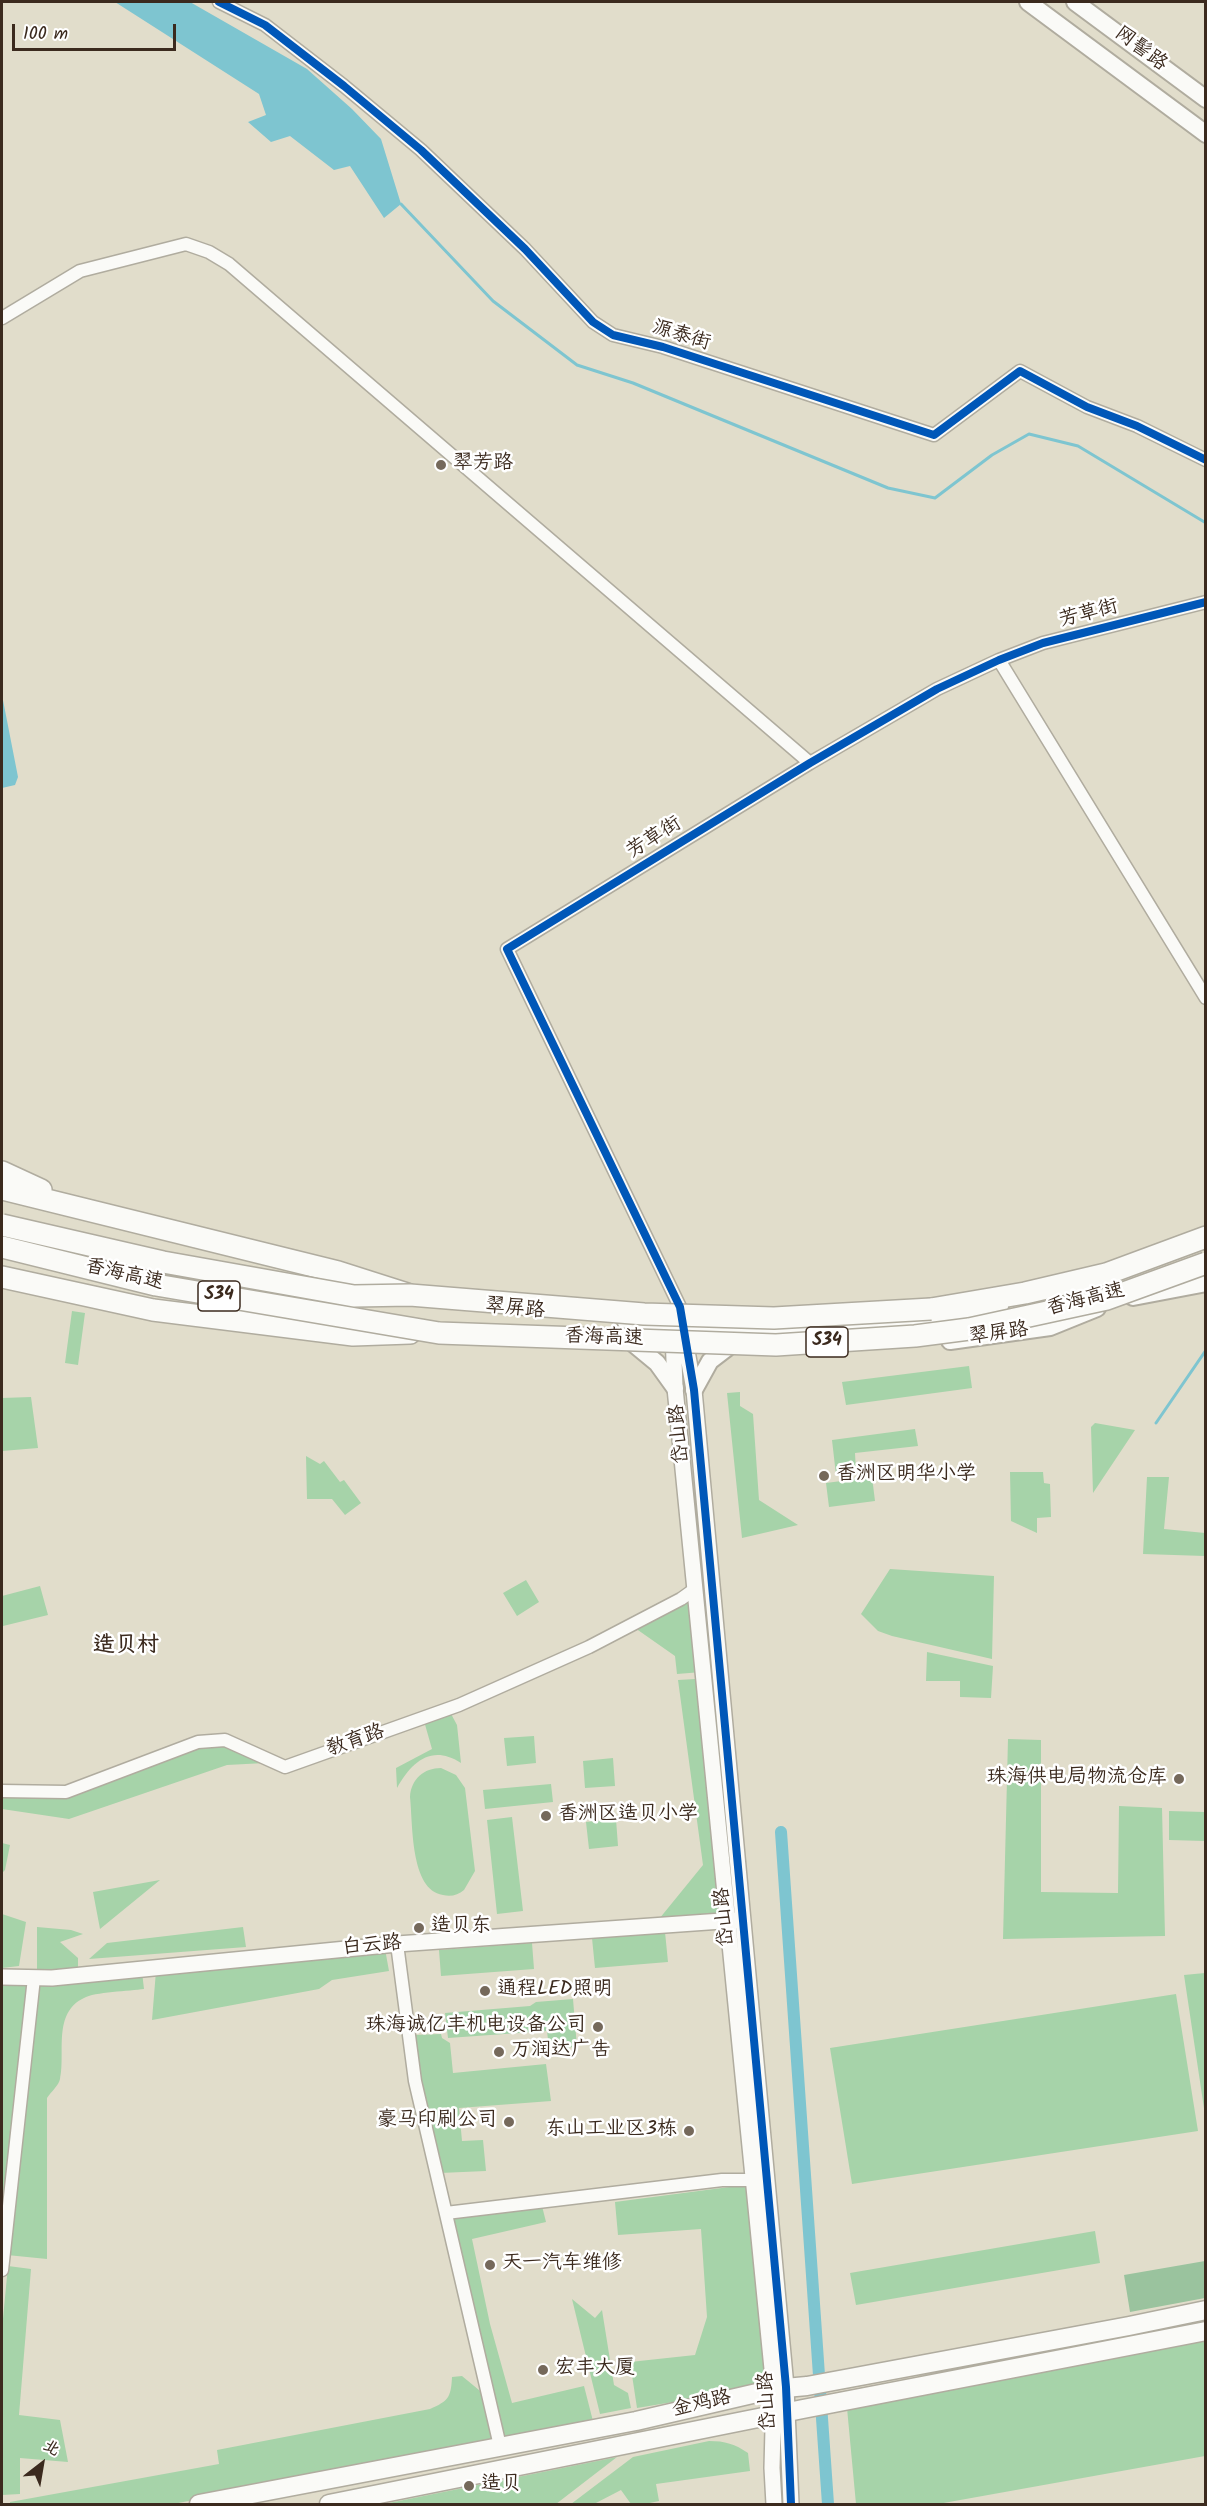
<!DOCTYPE html>
<meta charset="utf-8">
<style>
body{margin:0}
#map{position:relative;width:1207px;height:2506px;overflow:hidden;background:#e1ddcb;font-family:Kalam,"LXGW WenKai TC",sans-serif}
canvas{display:block}
.frame{position:absolute;inset:0;border:3px solid #3b2a1e;pointer-events:none}
.north{position:absolute;left:12px;top:2434px;width:60px;height:60px;-webkit-text-stroke:4px #fff;paint-order:stroke;rotate:31deg;font-size:16px;font-weight:700;line-height:24px;text-align:center;color:#3b2a1e}
.north::after{content:'';display:block;margin:auto;width:21px;height:27px;background:#3b2a1e;clip-path:polygon(50% 0,100% 100%,50% 72%,0 100%)}
.scale{position:absolute;left:12px;top:24px;width:164px;height:27px;box-sizing:border-box;border:3px solid #3b2a1e;border-top:0;padding-left:8px;font-size:18px;line-height:21px;white-space:nowrap;color:#3b2a1e;-webkit-text-stroke:4px #fff;paint-order:stroke}
</style>
<div id="map">
<canvas width="1207" height="2506"></canvas>
<div class="frame"></div>
<div class="north">北</div>
<div class="scale">100 m</div>
</div>
<script>
const context = document.querySelector('canvas').getContext('2d');
context.lineJoin = 'round';
function fill(path, color) {
  context.fillStyle = color;
  context.fill(path, 'evenodd');
}
function strokePath(path, color, width, dash) {
  context.strokeStyle = color;
  context.lineWidth = width;
  context.lineCap = dash ? 'butt' : 'round';
  context.setLineDash(dash || []);
  context.stroke(path);
}
function drawText(font, color, halo, rows, align = 'center') {
  context.font = font + ' Kalam,"LXGW WenKai TC",sans-serif';
  context.lineWidth = 5;
  context.setLineDash([]);
  context.textBaseline = 'middle';
  context.strokeStyle = halo;
  context.fillStyle = color;
  for (const [text, x, y, turn = 0] of rows) {
    context.save();
    context.translate(x, y);
    context.rotate((+turn || 0) * Math.PI / 180);
    context.textAlign = isNaN(turn) ? turn : align;
    if (halo) context.strokeText(text, 0, 0);
    context.fillText(text, 0, 0);
    context.restore();
  }
}
fill(new Path2D(`
 M 72,1311 L 85,1313 L 78,1365 L 65,1363 Z
 M 969,1366 L 972,1388 L 846,1405 L 842,1382 Z
 M 740,1392 L 740,1406 L 753,1414 L 759,1500 L 798,1525 L 742,1538 L 727,1393 Z
 M 31,1397 L 38,1448 L 2,1451 L 2,1398 Z
 M 1095,1423 L 1135,1430 L 1093,1493 L 1091,1427 Z
 M 915,1429 L 918,1446 L 855,1453 L 856,1472 L 836,1475 L 832,1440 Z
 M 306,1456 L 320,1464 L 324,1461 L 340,1482 L 344,1480 L 361,1503 L 345,1515 L 332,1499 L 307,1499 Z
 M 1010,1472 L 1043,1472 L 1044,1483 L 1050,1484 L 1051,1517 L 1037,1518 L 1037,1533 L 1011,1521 Z
 M 872,1477 L 875,1501 L 829,1507 L 826,1483 Z
 M 1147,1477 L 1169,1477 L 1164,1529 L 1205,1533 L 1205,1556 L 1143,1554 Z
 M 890,1569 L 994,1576 L 992,1659 L 892,1636 L 878,1631 L 861,1614 Z
 M 526,1580 L 539,1602 L 517,1616 L 503,1593 Z
 M 40,1586 L 48,1615 L 3,1626 L 2,1596 Z
 M 707,1587 L 714,1671 L 677,1674 L 675,1656 L 635,1628 Z
 M 927,1652 L 993,1666 L 991,1698 L 960,1697 L 960,1681 L 926,1681 Z
 M 713,1678 L 732,1918 L 655,1924 L 703,1865 L 678,1680 Z
 M 450,1712 L 457,1725 L 461,1763 C 431,1744 412,1762 397,1788 L 396,1768 L 432,1749 L 424,1721 Z
 M 534,1736 L 536,1763 L 507,1766 L 504,1738 Z
 M 1008,1739 L 1041,1740 L 1041,1892 L 1118,1893 L 1119,1806 L 1162,1808 L 1165,1936 L 1003,1939 Z
 M 222,1744 L 265,1763 L 227,1765 L 69,1819 L 2,1809 L 2,1795 L 67,1795 L 200,1745 Z
 M 613,1758 L 615,1786 L 585,1788 L 583,1761 Z
 M 441,1768 L 456,1775 L 465,1788 L 475,1871 L 464,1890 C 458,1895 451,1897 443,1895 C 410,1890 413,1824 410,1797 C 411,1779 424,1768 441,1768 Z
 M 551,1784 L 553,1802 L 485,1809 L 483,1790 Z
 M 1169,1811 L 1205,1812 L 1205,1841 L 1169,1840 Z
 M 512,1817 L 523,1911 L 497,1914 L 487,1820 Z
 M 616,1819 L 618,1846 L 589,1849 L 586,1822 Z
 M 2,1843 L 10,1845 L 5,1870 L 2,1873 Z
 M 160,1880 L 100,1929 L 93,1892 Z
 M 2,1914 L 26,1922 L 19,1966 L 2,1968 Z
 M 37,1927 L 71,1930 L 83,1934 L 60,1942 L 78,1958 L 78,1972 L 37,1976 Z
 M 243,1927 L 246,1947 L 89,1959 L 107,1943 Z
 M 665,1932 L 668,1962 L 595,1968 L 592,1938 Z
 M 532,1943 L 534,1969 L 441,1976 L 439,1950 Z
 M 385,1949 L 389,1971 L 332,1980 L 319,1989 L 152,2020 L 156,1971 Z
 M 142,1972 L 144,1989 C 130,1991 94,1992 84,1998 C 52,2013 66,2054 60,2079 C 59,2085 51,2092 47,2098 L 47,2259 L 7,2255 L 38,1982 Z
 M 1205,1973 L 1206,1973 L 1205,2115 L 1184,1975 Z
 M 2,1982 L 28,1983 L 2,2224 Z
 M 1176,1994 L 1198,2131 L 852,2184 L 830,2048 Z
 M 573,1999 L 577,2047 L 549,2048 L 547,2031 L 448,2038 L 445,2013 L 530,2006 L 536,2002 Z
 M 441,2034 L 442,2038 L 450,2043 L 453,2073 L 546,2064 L 551,2101 L 459,2108 L 462,2141 L 483,2140 L 486,2171 L 440,2173 L 420,2080 L 415,2035 Z
 M 752,2184 L 775,2385 L 637,2408 L 630,2362 L 695,2355 L 707,2317 L 701,2229 L 618,2235 L 615,2202 Z
 M 542,2206 L 546,2222 L 472,2239 L 490,2324 L 512,2403 L 584,2386 L 594,2425 L 504,2441 L 452,2217 Z
 M 1095,2231 L 1100,2263 L 856,2305 L 850,2273 Z
 M 8,2266 L 31,2269 L 19,2415 L 60,2420 L 68,2462 L 20,2458 L 20,2494 L 2,2495 L 2,2329 Z
 M 572,2299 L 595,2318 L 602,2310 L 614,2385 L 628,2393 L 631,2408 L 600,2414 Z
 M 1205,2339 L 1205,2456 L 938,2504 L 856,2504 L 847,2408 Z
 M 462,2376 L 485,2395 L 494,2442 L 173,2504 L 10,2504 L 10,2502 L 219,2464 L 217,2450 L 430,2409 C 448,2401 451,2398 452,2377 Z
 M 709,2441 C 725,2441 735,2444 748,2453 L 750,2471 L 656,2484 L 659,2501 L 645,2504 L 631,2504 L 621,2490 L 594,2504 L 571,2504 L 633,2457 Z
 M 617,2457 L 556,2504 L 384,2504 Z`), '#a6d3a9');
fill(new Path2D(`
 M 1205,2261 L 1205,2298 L 1130,2312 L 1124,2275 Z`), '#9ac39e');
fill(new Path2D(`
 M 115,2 L 190,2 L 307,69 L 352,109 L 381,139 L 401,204 L 384,218 L 350,166 L 334,170 L 290,136 L 271,142 L 248,122 L 266,115 L 259,94 Z
 M 2,695 L 18,777 L 15,785 L 2,788 Z`), '#7ec5d0');
strokePath(new Path2D(`
 M 401,204 L 493,301 L 577,365 L 633,383 L 888,488 L 935,498 L 992,455 L 1029,434 L 1078,446 L 1206,523
 M 1156,1423 L 1206,1350`), '#7ec5d0', 3);
strokePath(new Path2D(`
 M 781,1832 L 828,2504`), '#7ec5d0', 12);
const minor = new Path2D(`
 M 219,2 L 265,25 L 344,86 L 421,150 L 525,249 L 593,322 L 613,335 L 663,347 L 934,435 L 1020,371 L 1087,407 L 1137,426 L 1206,460
 M 2,318 L 80,271 L 186,244 L 209,252 L 229,264 L 810,763
 M 999,660 L 1206,998
 M 682,1318 L 680,1307 L 507,949 L 810,763 L 937,689 L 999,660 L 1043,643 L 1206,602
 M 2,1791 L 66,1792 L 198,1742 L 225,1740 L 285,1767 L 459,1705 L 589,1647 L 681,1599 L 695,1589
 M 397,1944 L 415,2081 L 500,2446
 M 446,2213 L 722,2180 L 761,2180
 M 2,2270 L 34,1978`);
const tertiary = new Path2D(`
 M 673,1333 L 675,1388 L 774,2389 L 772,2468 L 774,2504
 M 684,1334 L 694,1390 L 786,2387 L 791,2504
 M 2,1977 L 52,1978 L 397,1944 L 736,1920`);
const secondary = new Path2D(`
 M 1028,2 L 1206,134
 M 1075,2 L 1206,99
 M 1133,1297 L 1206,1283
 M 626,1322 C 697,1330 766,1330 837,1326 C 892,1324 947,1320 1000,1306
 M 950,1341 L 1050,1327 L 1097,1308
 M 634,1344 L 657,1363 L 675,1388
 M 694,1390 L 710,1361 L 727,1348`);
const primary = new Path2D(`
 M 199,2504 L 636,2421 L 774,2389 L 807,2386 L 1129,2326 L 1206,2310
 M 329,2504 L 803,2409 L 1206,2331`);
const motorway = new Path2D(`
 M 2,1172 L 41,1190
 M 2,1189 L 338,1272 L 407,1294
 M 2,1277 L 153,1310 L 353,1335 L 410,1333
 M 931,1309 L 1025,1293 L 1106,1274 L 1206,1237`);
strokePath(minor, '#b0ac9f', 15);
strokePath(tertiary, '#b0ac9f', 18);
strokePath(secondary, '#b0ac9f', 20);
strokePath(primary, '#b0ac9f', 21);
strokePath(motorway, '#b0ac9f', 24);
strokePath(minor, '#fafaf7', 12);
strokePath(tertiary, '#fafaf7', 15);
strokePath(secondary, '#fafaf7', 16);
strokePath(primary, '#fafaf7', 18);
strokePath(motorway, '#fafaf7', 21);
const motorwayBridge = new Path2D(`
 M 2,1225 L 163,1262 L 354,1296 L 410,1295 L 644,1314 L 774,1318 L 931,1309
 M 2,1247 L 156,1285 L 439,1333 L 776,1345 L 915,1336 L 969,1329 L 1107,1299 L 1206,1263`);
strokePath(motorwayBridge, '#b0ac9f', 24, []);
strokePath(motorwayBridge, '#fafaf7', 21);
strokePath(new Path2D(`
 M 219,2 L 265,25 L 344,86 L 421,150 L 525,249 L 593,322 L 613,335 L 663,347 L 934,435 L 1020,371 L 1087,407 L 1137,426 L 1206,460
 M 791,2504 L 786,2387 L 694,1390 L 680,1307 L 507,949 L 810,763 L 937,689 L 999,660 L 1043,643 L 1206,602`), '#0057b8', 8);
for (const [x, y, r, color] of [
 [441,465,6,"#75695b"],
 [824,1476,6,"#75695b"],
 [1179,1779,6,"#75695b"],
 [546,1816,6,"#75695b"],
 [419,1928,6,"#75695b"],
 [485,1991,6,"#75695b"],
 [598,2027,6,"#75695b"],
 [499,2052,6,"#75695b"],
 [509,2122,6,"#75695b"],
 [689,2131,6,"#75695b"],
 [490,2265,6,"#75695b"],
 [543,2370,6,"#75695b"],
 [469,2486,6,"#75695b"]
]) {
  const dot = new Path2D();
  dot.arc(x, y, r, 0, 2 * Math.PI);
  context.fillStyle = color;
  context.fill(dot);
  strokePath(dot, '#fff', 2);
}
for (const [x, y, w] of [
 [219,1296,42],
 [827,1342,42]
]) {
  const box = new Path2D();
  box.roundRect(x - w / 2, y - 15, w, 30, 4.5);
  context.fillStyle = '#fff';
  context.fill(box);
  strokePath(box, '#3b2a1e', 1.5);
}
drawText('bold 18px', '#3b2a1e', null, [
 ["S34",219,1296],
 ["S34",827,1342]
]);
drawText('20px', '#3b2a1e', '#fff', [
 ["网髻路",1140,50,37],
 ["源泰街",681,337,17],
 ["芳草街",1089,615,-14],
 ["芳草街",655,839,-32],
 ["香海高速",124,1276,13],
 ["香海高速",1086,1301,-14],
 ["翠屏路",515,1310,6],
 ["翠屏路",999,1335,-8],
 ["香海高速",604,1339,2],
 ["岱山路",681,1434,-95],
 ["教育路",356,1742,-19],
 ["岱山路",726,1917,-95],
 ["白云路",372,1947,-5],
 ["岱山路",769,2401,-93],
 ["金鸡路",702,2405,-13]
]);
drawText('20px', '#3b2a1e', '#fff', [
 ["翠芳路",453,465],
 ["香洲区明华小学",836,1476],
 ["珠海供电局物流仓库",1167,1779,"right"],
 ["香洲区造贝小学",558,1816],
 ["造贝东",431,1928],
 ["通程LED照明",497,1991],
 ["珠海诚亿丰机电设备公司",586,2027,"right"],
 ["万润达广告",511,2052],
 ["豪马印刷公司",497,2122,"right"],
 ["东山工业区3栋",677,2131,"right"],
 ["天一汽车维修",502,2265],
 ["宏丰大厦",555,2370],
 ["造贝",481,2486]
], 'left');
drawText('bold 22px', '#3b2a1e', '#fff', [
 ["造贝村",126,1647]
]);
</script>
